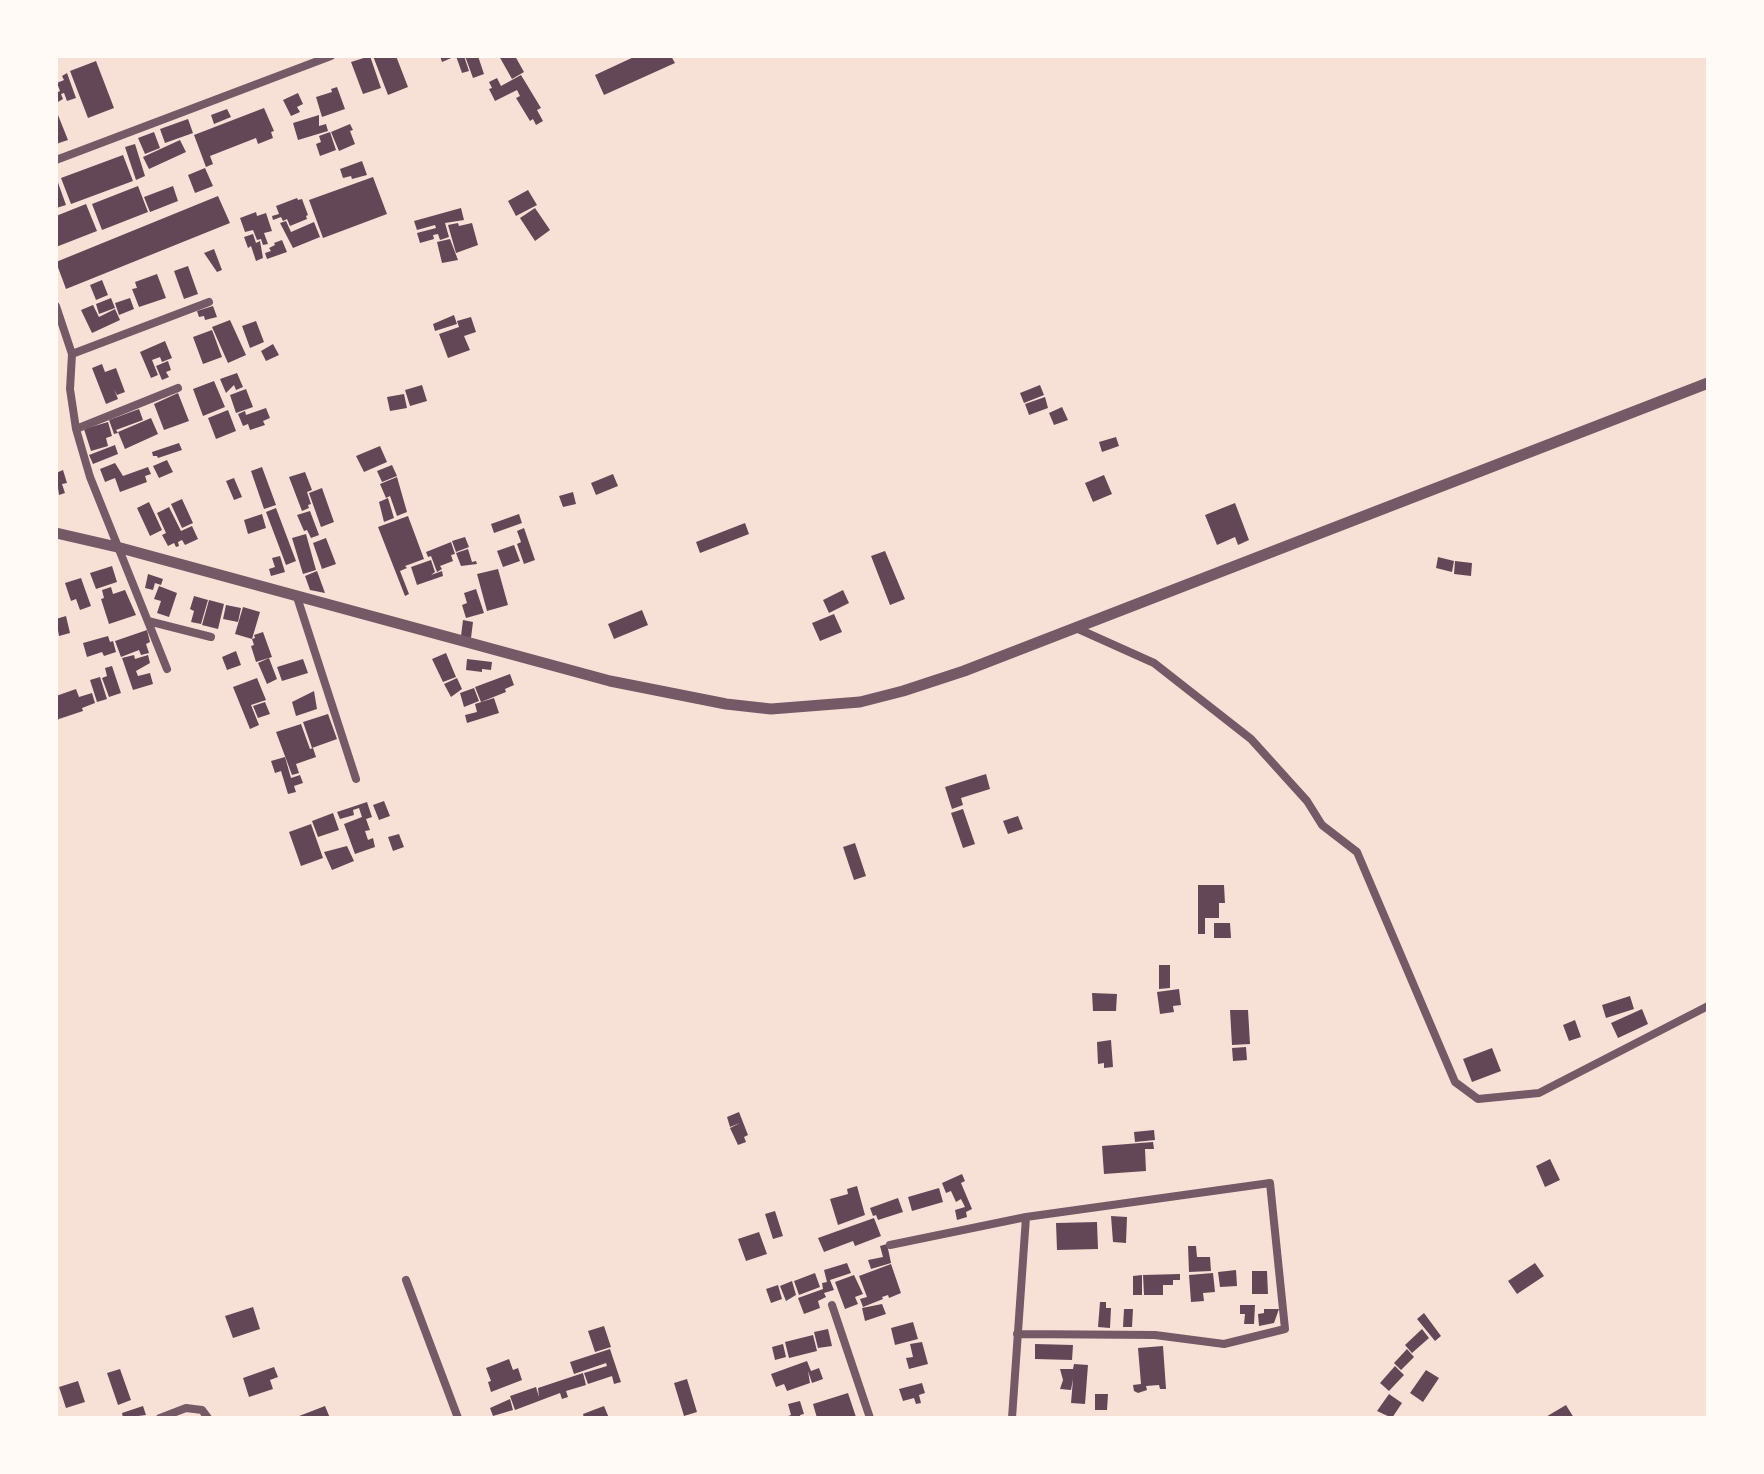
<!DOCTYPE html>
<style>
body{margin:0}
#map{position:relative;width:1764px;height:1474px;overflow:hidden;background:#f7e1d7;font-family:"Work Sans",sans-serif}
canvas{display:block}
.frame{position:absolute;inset:0;border:58px solid #fffaf5;pointer-events:none}
</style>
<div id="map">
<canvas width="1764" height="1474"></canvas>
<div class="frame"></div>
</div>
<script>
const context = document.querySelector('canvas').getContext('2d');
context.lineJoin = 'round';
function fill(path, color) {
  context.fillStyle = color;
  context.fill(path, 'evenodd');
}
function strokePath(path, color, width, dash) {
  context.strokeStyle = color;
  context.lineWidth = width;
  context.lineCap = dash ? 'butt' : 'round';
  context.setLineDash(dash || []);
  context.stroke(path);
}
fill(new Path2D(`
 M 370,56 L 381,88 L 363,94 L 351,62 Z
 M 373,56 L 396,56 L 408,87 L 388,95 Z
 M 440,56 L 464,56 L 469,71 L 462,73 L 456,56 L 442,62 Z
 M 465,56 L 478,56 L 484,74 L 473,78 Z
 M 499,56 L 515,56 L 524,72 L 512,79 Z
 M 636,56 L 671,56 L 675,63 L 604,95 L 595,75 Z
 M 96,61 L 114,108 L 88,118 L 70,71 Z
 M 67,73 L 76,98 L 67,101 L 64,93 L 61,94 L 63,99 L 56,103 L 56,93 L 60,91 L 57,83 L 64,80 L 62,76 Z
 M 521,75 L 541,108 L 537,110 L 543,121 L 536,125 L 533,119 L 530,121 L 516,98 L 520,96 L 517,90 L 495,101 L 489,89 L 492,88 L 489,82 L 497,78 L 501,86 Z
 M 337,87 L 345,109 L 322,117 L 316,97 L 332,92 L 331,89 Z
 M 298,93 L 303,104 L 297,107 L 300,112 L 291,116 L 283,100 Z
 M 264,108 L 274,131 L 271,132 L 273,138 L 258,144 L 256,138 L 210,156 L 213,164 L 206,167 L 194,135 Z
 M 227,109 L 231,117 L 214,124 L 211,115 Z
 M 56,110 L 68,140 L 56,144 Z
 M 319,115 L 319,126 L 326,124 L 328,131 L 298,140 L 293,123 Z
 M 188,119 L 193,133 L 165,143 L 160,129 Z
 M 350,124 L 353,130 L 350,131 L 355,144 L 339,151 L 331,132 Z
 M 154,132 L 160,148 L 145,154 L 138,138 Z
 M 330,132 L 336,150 L 320,156 L 316,144 L 321,142 L 319,136 Z
 M 180,140 L 186,152 L 149,169 L 143,157 Z
 M 135,144 L 145,176 L 136,180 L 125,147 Z
 M 123,155 L 133,181 L 71,204 L 61,178 Z
 M 362,161 L 367,175 L 352,179 L 351,176 L 343,178 L 340,169 Z
 M 205,168 L 213,186 L 195,193 L 188,175 Z
 M 56,177 L 66,205 L 56,208 Z
 M 373,177 L 387,214 L 323,238 L 309,200 Z
 M 138,186 L 148,212 L 102,230 L 92,204 Z
 M 173,186 L 178,201 L 150,212 L 144,197 Z
 M 528,190 L 537,205 L 516,216 L 508,201 Z
 M 218,196 L 230,223 L 66,289 L 56,262 Z
 M 297,198 L 298,200 L 302,199 L 308,215 L 306,216 L 307,219 L 290,226 L 287,219 L 283,221 L 281,217 L 273,220 L 272,216 L 279,214 L 276,206 Z
 M 86,204 L 97,231 L 56,247 L 56,216 Z
 M 461,208 L 464,220 L 445,223 L 449,237 L 440,240 L 438,234 L 433,235 L 434,239 L 420,243 L 417,233 L 436,228 L 435,225 L 417,230 L 414,221 Z
 M 535,208 L 550,230 L 535,241 L 520,218 Z
 M 256,212 L 257,216 L 266,213 L 272,231 L 264,233 L 268,244 L 263,245 L 261,239 L 257,240 L 253,230 L 245,232 L 240,218 Z
 M 286,221 L 291,232 L 314,222 L 320,237 L 293,248 L 280,223 Z
 M 458,223 L 459,226 L 472,223 L 478,245 L 456,253 L 448,225 Z
 M 253,234 L 256,243 L 260,241 L 263,258 L 256,261 L 251,246 L 248,248 L 244,237 Z
 M 450,239 L 458,260 L 442,263 L 437,242 Z
 M 282,240 L 287,252 L 267,259 L 265,253 L 271,251 L 269,248 L 275,245 L 274,243 Z
 M 214,249 L 222,270 L 217,272 L 204,253 Z
 M 188,266 L 198,294 L 184,299 L 174,271 Z
 M 157,274 L 166,298 L 139,307 L 132,289 L 137,288 L 135,282 Z
 M 102,280 L 108,295 L 96,300 L 90,285 Z
 M 111,298 L 115,308 L 99,314 L 96,304 Z
 M 130,298 L 134,309 L 119,315 L 115,303 Z
 M 93,305 L 99,317 L 115,309 L 120,320 L 92,333 L 81,310 Z
 M 213,306 L 217,317 L 205,320 L 204,316 L 199,317 L 197,311 Z
 M 454,315 L 457,324 L 435,331 L 433,324 Z
 M 471,317 L 476,332 L 464,336 L 470,350 L 448,358 L 439,334 L 459,327 L 457,321 Z
 M 230,320 L 246,355 L 228,363 L 212,327 Z
 M 256,321 L 264,342 L 250,348 L 242,326 Z
 M 212,330 L 222,357 L 203,364 L 193,337 Z
 M 165,341 L 172,358 L 162,362 L 160,357 L 152,360 L 158,375 L 151,378 L 140,352 Z
 M 273,344 L 279,355 L 266,361 L 261,351 Z
 M 168,361 L 171,370 L 166,372 L 169,377 L 162,380 L 156,366 Z
 M 102,364 L 105,372 L 116,368 L 125,392 L 117,395 L 114,389 L 118,399 L 106,404 L 92,368 Z
 M 237,373 L 243,387 L 236,390 L 234,385 L 226,393 L 220,379 Z
 M 214,381 L 225,407 L 203,416 L 193,389 Z
 M 422,385 L 427,401 L 410,406 L 405,390 Z
 M 1040,385 L 1044,395 L 1024,403 L 1020,393 Z
 M 246,389 L 253,407 L 236,413 L 230,395 Z
 M 178,393 L 189,421 L 164,430 L 154,404 Z
 M 404,394 L 407,408 L 390,411 L 387,397 Z
 M 1045,397 L 1048,408 L 1029,415 L 1025,404 Z
 M 1062,407 L 1068,420 L 1054,425 L 1049,413 Z
 M 266,408 L 270,418 L 263,421 L 265,425 L 250,430 L 248,424 L 243,426 L 238,414 L 245,411 L 246,415 Z
 M 139,409 L 143,420 L 116,430 L 118,433 L 114,434 L 109,420 Z
 M 228,410 L 236,431 L 216,439 L 208,418 Z
 M 151,418 L 158,434 L 125,449 L 118,432 Z
 M 108,422 L 112,436 L 106,438 L 108,446 L 91,451 L 84,429 Z
 M 1116,437 L 1119,446 L 1102,452 L 1099,442 Z
 M 179,443 L 182,450 L 158,458 L 157,456 L 153,456 L 152,452 Z
 M 115,445 L 118,454 L 93,464 L 89,455 Z
 M 380,446 L 387,462 L 364,472 L 356,456 Z
 M 167,460 L 173,472 L 159,478 L 153,466 Z
 M 115,463 L 123,476 L 148,467 L 151,474 L 145,476 L 147,482 L 120,492 L 115,478 L 105,482 L 100,469 Z
 M 392,465 L 397,476 L 382,482 L 377,471 Z
 M 262,467 L 276,505 L 264,509 L 251,471 Z
 M 63,470 L 67,483 L 62,484 L 65,493 L 59,495 L 56,473 Z
 M 305,472 L 312,490 L 307,492 L 311,504 L 308,505 L 309,508 L 302,511 L 289,477 Z
 M 613,474 L 618,486 L 596,495 L 591,483 Z
 M 1104,475 L 1112,494 L 1093,502 L 1085,483 Z
 M 397,477 L 407,512 L 397,516 L 390,496 L 386,498 L 380,484 Z
 M 234,478 L 242,497 L 234,500 L 226,481 Z
 M 322,488 L 334,522 L 321,527 L 309,493 Z
 M 573,492 L 576,504 L 563,507 L 559,496 Z
 M 388,498 L 394,518 L 384,522 L 379,502 Z
 M 182,499 L 193,523 L 182,528 L 171,504 Z
 M 149,502 L 162,530 L 150,536 L 137,508 Z
 M 1235,503 L 1249,540 L 1238,545 L 1235,537 L 1217,545 L 1205,515 Z
 M 169,507 L 181,531 L 192,526 L 198,539 L 185,545 L 182,540 L 178,542 L 179,546 L 176,547 L 174,543 L 168,546 L 162,535 L 166,533 L 157,513 Z
 M 276,508 L 296,561 L 286,565 L 266,512 Z
 M 310,511 L 319,535 L 311,538 L 307,530 L 304,531 L 297,515 Z
 M 262,514 L 266,528 L 248,534 L 244,520 Z
 M 519,514 L 522,523 L 494,533 L 491,524 Z
 M 408,516 L 424,559 L 405,566 L 407,568 L 400,571 L 409,594 L 405,596 L 378,527 Z
 M 745,523 L 749,534 L 700,553 L 696,542 Z
 M 524,528 L 535,560 L 524,564 L 517,544 L 521,542 L 517,531 Z
 M 306,534 L 316,570 L 303,574 L 292,538 Z
 M 465,537 L 469,547 L 456,552 L 452,541 Z
 M 326,538 L 336,564 L 322,569 L 313,543 Z
 M 451,542 L 455,554 L 451,555 L 453,561 L 440,566 L 442,569 L 437,572 L 431,556 L 428,557 L 426,552 Z
 M 514,545 L 520,561 L 503,567 L 497,551 Z
 M 468,549 L 472,562 L 476,561 L 477,564 L 461,566 L 456,553 Z
 M 885,551 L 905,599 L 890,605 L 871,556 Z
 M 280,556 L 285,572 L 271,576 L 269,569 L 275,567 L 272,558 Z
 M 1438,557 L 1454,561 L 1452,572 L 1436,568 Z
 M 431,560 L 435,572 L 431,575 L 442,571 L 443,576 L 417,585 L 411,567 Z
 M 1455,561 L 1472,563 L 1471,576 L 1454,574 Z
 M 112,566 L 117,582 L 96,589 L 90,573 Z
 M 498,569 L 508,605 L 487,611 L 477,574 Z
 M 317,571 L 325,593 L 310,590 L 305,576 Z
 M 148,574 L 163,579 L 161,585 L 155,583 L 153,590 L 145,588 Z
 M 81,578 L 91,606 L 80,610 L 76,599 L 71,601 L 65,583 Z
 M 159,586 L 177,593 L 169,617 L 157,613 L 161,601 L 154,599 Z
 M 111,587 L 113,594 L 125,590 L 136,615 L 109,624 L 101,599 L 104,598 L 102,590 Z
 M 476,589 L 484,613 L 466,618 L 462,605 L 467,603 L 464,593 Z
 M 843,590 L 849,603 L 829,613 L 823,600 Z
 M 194,596 L 208,600 L 201,624 L 191,622 L 194,611 L 190,609 Z
 M 209,600 L 224,604 L 218,629 L 202,625 Z
 M 226,605 L 241,608 L 238,622 L 223,619 Z
 M 243,607 L 260,612 L 252,639 L 235,634 Z
 M 642,610 L 648,625 L 614,639 L 608,624 Z
 M 834,614 L 842,632 L 820,641 L 812,623 Z
 M 66,616 L 70,633 L 59,636 L 56,619 Z
 M 463,620 L 473,622 L 471,638 L 461,636 Z
 M 147,630 L 150,642 L 146,644 L 149,653 L 141,655 L 139,650 L 121,657 L 115,641 Z
 M 263,632 L 272,657 L 256,662 L 251,646 L 254,645 L 252,639 L 255,638 L 254,635 Z
 M 108,636 L 110,642 L 113,641 L 116,652 L 104,656 L 102,652 L 87,657 L 83,643 Z
 M 236,651 L 241,665 L 227,670 L 222,657 Z
 M 446,653 L 456,677 L 443,682 L 432,659 Z
 M 134,655 L 135,659 L 148,655 L 150,663 L 136,671 L 138,676 L 150,673 L 153,684 L 133,690 L 122,658 Z
 M 269,658 L 277,679 L 267,684 L 258,663 Z
 M 303,659 L 308,673 L 282,681 L 277,667 Z
 M 467,659 L 492,662 L 491,670 L 482,669 L 482,672 L 466,670 Z
 M 112,666 L 121,693 L 109,697 L 102,678 L 107,676 L 105,668 Z
 M 510,674 L 514,685 L 505,689 L 506,692 L 481,702 L 475,687 Z
 M 100,677 L 107,699 L 97,702 L 90,680 Z
 M 257,678 L 266,700 L 251,705 L 259,725 L 250,729 L 233,687 Z
 M 457,678 L 462,689 L 451,697 L 444,684 Z
 M 474,688 L 479,701 L 464,707 L 460,693 Z
 M 76,689 L 79,697 L 92,693 L 95,703 L 82,708 L 83,711 L 56,720 L 56,696 Z
 M 314,691 L 317,709 L 296,716 L 292,702 Z
 M 494,698 L 499,713 L 467,723 L 465,715 L 477,712 L 475,704 Z
 M 265,702 L 270,714 L 258,718 L 253,706 Z
 M 328,714 L 337,739 L 312,748 L 303,722 Z
 M 301,724 L 310,749 L 313,748 L 316,757 L 296,764 L 299,773 L 292,775 L 276,732 Z
 M 285,757 L 291,778 L 300,775 L 303,783 L 294,786 L 296,792 L 288,794 L 281,771 L 275,773 L 271,761 Z
 M 986,774 L 990,789 L 961,798 L 963,805 L 952,809 L 945,787 Z
 M 384,801 L 390,816 L 379,820 L 373,805 Z
 M 367,802 L 372,817 L 366,819 L 370,830 L 365,831 L 368,840 L 373,838 L 375,847 L 355,854 L 344,824 L 362,817 L 359,808 L 353,810 L 354,815 L 340,819 L 337,812 Z
 M 963,809 L 975,844 L 963,848 L 951,813 Z
 M 333,813 L 339,830 L 318,837 L 312,821 Z
 M 1018,816 L 1023,829 L 1008,834 L 1003,821 Z
 M 311,824 L 323,858 L 301,866 L 289,832 Z
 M 399,834 L 404,847 L 393,851 L 388,837 Z
 M 855,843 L 866,876 L 854,880 L 843,847 Z
 M 347,846 L 354,861 L 332,870 L 324,852 Z
 M 1198,885 L 1224,885 L 1225,903 L 1219,903 L 1219,918 L 1205,918 L 1205,934 L 1198,934 Z
 M 1214,923 L 1230,923 L 1231,938 L 1214,938 Z
 M 1159,965 L 1170,965 L 1170,988 L 1159,989 Z
 M 1179,989 L 1181,1005 L 1173,1006 L 1174,1012 L 1160,1014 L 1157,992 Z
 M 1092,993 L 1117,994 L 1116,1011 L 1093,1011 Z
 M 1630,996 L 1634,1009 L 1606,1018 L 1602,1005 Z
 M 1642,1009 L 1648,1024 L 1618,1038 L 1611,1023 Z
 M 1230,1010 L 1248,1010 L 1250,1044 L 1232,1045 Z
 M 1575,1020 L 1581,1037 L 1569,1041 L 1563,1025 Z
 M 1111,1040 L 1113,1067 L 1104,1068 L 1104,1063 L 1098,1064 L 1097,1042 Z
 M 1246,1047 L 1247,1060 L 1233,1061 L 1232,1048 Z
 M 1492,1048 L 1501,1071 L 1472,1082 L 1463,1059 Z
 M 739,1112 L 748,1135 L 744,1137 L 746,1142 L 738,1145 L 730,1128 L 740,1123 L 730,1127 L 727,1117 Z
 M 1154,1130 L 1155,1140 L 1135,1142 L 1134,1132 Z
 M 1153,1142 L 1154,1149 L 1145,1149 L 1146,1171 L 1104,1174 L 1102,1146 Z
 M 1550,1159 L 1560,1180 L 1545,1187 L 1536,1166 Z
 M 962,1174 L 965,1181 L 961,1183 L 972,1209 L 966,1212 L 967,1217 L 957,1220 L 955,1210 L 965,1207 L 961,1199 L 956,1202 L 951,1191 L 946,1193 L 942,1183 Z
 M 857,1186 L 865,1215 L 838,1225 L 830,1199 L 848,1194 L 847,1189 Z
 M 939,1188 L 943,1202 L 912,1211 L 908,1197 Z
 M 898,1198 L 903,1212 L 878,1220 L 876,1215 L 873,1216 L 870,1208 Z
 M 775,1211 L 783,1236 L 773,1239 L 765,1214 Z
 M 1111,1216 L 1127,1217 L 1126,1243 L 1113,1242 Z
 M 874,1218 L 881,1236 L 855,1246 L 853,1241 L 824,1252 L 818,1238 Z
 M 1097,1222 L 1098,1249 L 1057,1250 L 1056,1223 Z
 M 759,1232 L 767,1254 L 746,1261 L 738,1239 Z
 M 887,1244 L 891,1263 L 871,1269 L 868,1260 L 883,1257 L 880,1246 Z
 M 1188,1246 L 1196,1246 L 1197,1257 L 1210,1257 L 1211,1271 L 1189,1272 Z
 M 847,1263 L 851,1273 L 830,1280 L 834,1290 L 824,1293 L 826,1297 L 818,1301 L 820,1308 L 804,1314 L 798,1298 L 823,1289 L 822,1283 L 827,1282 L 824,1270 Z
 M 1535,1263 L 1544,1276 L 1517,1294 L 1508,1281 Z
 M 891,1264 L 901,1293 L 889,1298 L 888,1295 L 882,1297 L 883,1299 L 863,1307 L 860,1299 L 867,1297 L 859,1276 Z
 M 1236,1270 L 1237,1286 L 1220,1287 L 1218,1272 Z
 M 1252,1271 L 1267,1271 L 1268,1294 L 1252,1294 Z
 M 815,1273 L 820,1287 L 799,1295 L 794,1281 Z
 M 1213,1273 L 1215,1292 L 1203,1293 L 1204,1301 L 1191,1302 L 1189,1275 Z
 M 1180,1274 L 1180,1280 L 1173,1280 L 1173,1285 L 1163,1285 L 1163,1295 L 1144,1295 L 1143,1275 Z
 M 854,1275 L 863,1294 L 855,1297 L 858,1304 L 845,1309 L 835,1282 Z
 M 1142,1275 L 1142,1295 L 1133,1295 L 1133,1276 Z
 M 792,1281 L 796,1295 L 786,1301 L 780,1286 Z
 M 778,1285 L 782,1299 L 771,1303 L 766,1289 Z
 M 1100,1302 L 1106,1302 L 1106,1308 L 1111,1308 L 1110,1328 L 1098,1327 Z
 M 882,1304 L 886,1314 L 865,1321 L 862,1308 Z
 M 1240,1305 L 1255,1305 L 1254,1324 L 1244,1324 L 1245,1314 L 1240,1314 Z
 M 253,1307 L 260,1329 L 233,1338 L 225,1316 Z
 M 1124,1309 L 1133,1309 L 1132,1327 L 1123,1327 Z
 M 1264,1309 L 1279,1309 L 1274,1323 L 1259,1326 L 1258,1314 L 1264,1313 Z
 M 1424,1313 L 1441,1336 L 1435,1341 L 1417,1319 Z
 M 913,1322 L 918,1339 L 895,1345 L 891,1328 Z
 M 604,1326 L 611,1347 L 595,1352 L 588,1331 Z
 M 828,1329 L 832,1346 L 818,1348 L 814,1332 Z
 M 1422,1329 L 1429,1338 L 1412,1353 L 1405,1345 Z
 M 813,1335 L 817,1351 L 789,1358 L 785,1342 Z
 M 922,1342 L 928,1364 L 909,1369 L 906,1358 L 913,1357 L 910,1344 Z
 M 783,1344 L 786,1357 L 775,1360 L 772,1347 Z
 M 1035,1344 L 1073,1345 L 1072,1360 L 1035,1359 Z
 M 1163,1346 L 1166,1389 L 1160,1389 L 1159,1385 L 1146,1386 L 1147,1390 L 1138,1393 L 1134,1391 L 1133,1385 L 1141,1384 L 1138,1348 Z
 M 610,1349 L 621,1382 L 614,1384 L 612,1376 L 588,1384 L 584,1373 L 607,1366 L 606,1363 L 574,1374 L 570,1362 Z
 M 1407,1349 L 1414,1357 L 1401,1370 L 1394,1363 Z
 M 509,1359 L 513,1370 L 518,1368 L 522,1380 L 491,1392 L 488,1382 L 491,1381 L 486,1368 Z
 M 807,1361 L 811,1371 L 819,1368 L 823,1379 L 812,1383 L 808,1371 L 810,1383 L 787,1391 L 784,1384 L 776,1387 L 771,1374 Z
 M 1074,1364 L 1088,1365 L 1085,1404 L 1071,1403 L 1073,1379 L 1071,1390 L 1060,1389 L 1063,1380 L 1060,1369 L 1073,1369 Z
 M 1395,1366 L 1404,1375 L 1389,1391 L 1380,1383 Z
 M 274,1367 L 278,1377 L 270,1380 L 273,1389 L 249,1397 L 243,1378 Z
 M 120,1369 L 131,1400 L 118,1405 L 107,1373 Z
 M 1426,1370 L 1439,1378 L 1423,1402 L 1410,1393 Z
 M 583,1373 L 586,1385 L 566,1391 L 568,1397 L 562,1399 L 560,1393 L 515,1410 L 510,1396 L 536,1387 L 539,1397 L 538,1388 Z
 M 687,1379 L 697,1412 L 684,1416 L 674,1383 Z
 M 78,1381 L 85,1402 L 66,1408 L 59,1387 Z
 M 922,1383 L 925,1393 L 919,1395 L 921,1403 L 916,1404 L 914,1398 L 903,1401 L 899,1389 Z
 M 848,1393 L 856,1417 L 817,1418 L 813,1404 Z
 M 1095,1394 L 1108,1394 L 1107,1410 L 1095,1410 Z
 M 1389,1394 L 1402,1403 L 1392,1418 L 1377,1411 Z
 M 510,1399 L 513,1410 L 493,1416 L 490,1408 Z
 M 800,1401 L 804,1414 L 800,1415 L 801,1418 L 782,1418 L 791,1415 L 788,1404 Z
 M 1566,1405 L 1574,1418 L 1544,1418 Z
 M 143,1406 L 146,1415 L 123,1418 L 122,1413 Z
 M 325,1406 L 330,1418 L 294,1418 Z
 M 604,1406 L 609,1418 L 584,1418 L 583,1414 Z`), '#644757');
strokePath(new Path2D(`
 M 56,160 L 331,56
 M 56,306 L 72,354 L 70,389 L 76,429 L 90,477 L 167,669
 M 72,354 L 209,302
 M 76,429 L 178,388
 M 297,597 L 356,779
 M 148,621 L 211,637
 M 1076,628 L 1154,663 L 1251,739 L 1307,801 L 1322,825 L 1357,852 L 1455,1082 L 1478,1099 L 1539,1093 L 1708,1006
 M 890,1245 L 1026,1217
 M 406,1280 L 458,1418
 M 832,1305 L 870,1418
 M 160,1418 L 186,1408 L 202,1410 L 208,1418
 M 1012,1418 L 1026,1217 L 1270,1183 L 1285,1329 L 1224,1344 L 1155,1335 L 1017,1334`), '#755966', 8);
strokePath(new Path2D(`
 M 56,533 L 117,547 L 610,681 L 726,704 L 771,709 L 860,702 L 903,691 L 964,671 L 1708,383`), '#755966', 11);
</script>
